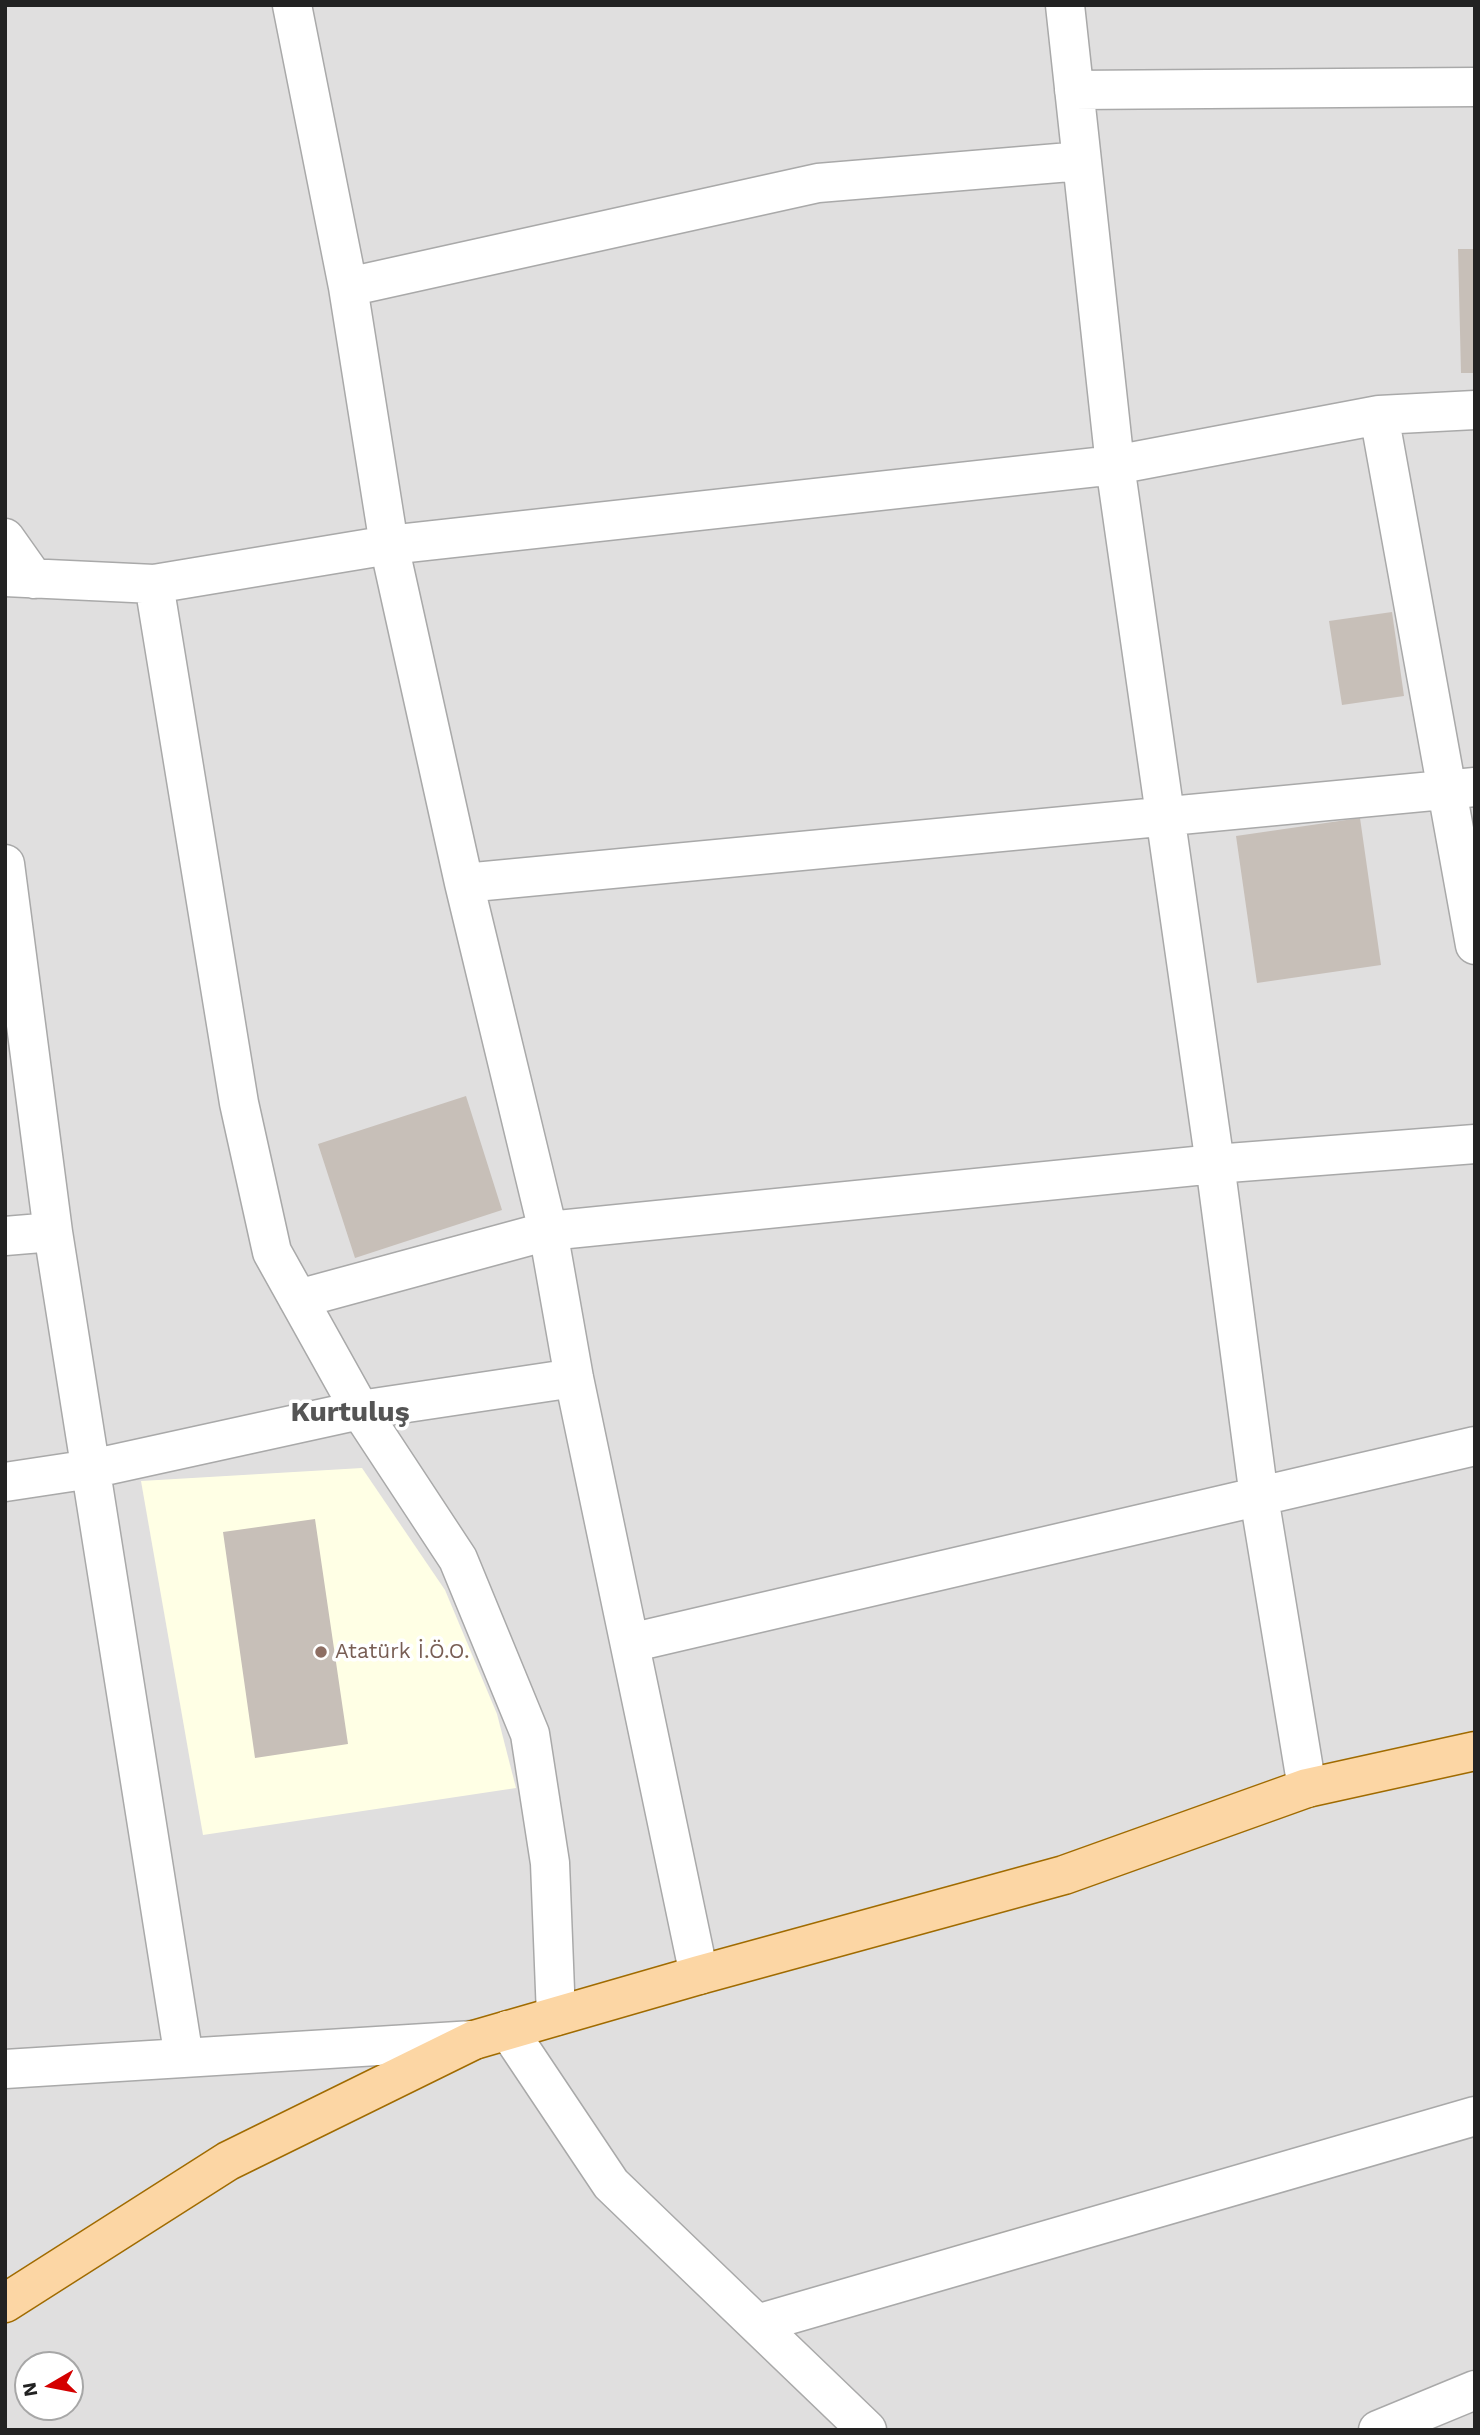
<!DOCTYPE html>
<meta charset="utf-8">
<style>
body{margin:0}
#map{position:relative;width:1480px;height:2435px;overflow:hidden;background:#f2efe9;font-family:"Work Sans",sans-serif}
canvas{display:block}
.frame{position:absolute;inset:0;border:7px solid #222;pointer-events:none}
.north{position:absolute;left:14px;top:2351px;width:70px;height:70px;box-sizing:border-box;background:#fff;border:2px solid #a7a7a7;border-radius:50%;rotate:260deg;font-size:19px;font-weight:700;line-height:28px;text-align:center;color:#222}
.north::after{content:'';display:block;margin:auto;width:24px;height:32px;background:#d40000;clip-path:polygon(50% 0,100% 100%,50% 72%,0 100%)}
</style>
<div id="map">
<canvas width="1480" height="2435"></canvas>
<div class="frame"></div>
<div class="north">N</div>
</div>
<script>
const context = document.querySelector('canvas').getContext('2d');
context.lineJoin = 'round';
function fill(path, color) {
  context.fillStyle = color;
  context.fill(path, 'evenodd');
}
function strokePath(path, color, width, dash) {
  context.strokeStyle = color;
  context.lineWidth = width;
  context.lineCap = dash ? 'butt' : 'round';
  context.setLineDash(dash || []);
  context.stroke(path);
}
function drawText(font, color, halo, rows, align = 'center') {
  context.font = font + ' "Work Sans",sans-serif';
  context.lineWidth = 7;
  context.setLineDash([]);
  context.textBaseline = 'middle';
  context.strokeStyle = halo;
  context.fillStyle = color;
  for (const [text, x, y, turn = 0] of rows) {
    context.save();
    context.translate(x, y);
    context.rotate((+turn || 0) * Math.PI / 180);
    context.textAlign = isNaN(turn) ? turn : align;
    if (halo) context.strokeText(text, 0, 0);
    context.fillText(text, 0, 0);
    context.restore();
  }
}
fill(new Path2D(`
 M 5,5 L 1475,5 L 1475,2430 L 5,2430 ZM 28,2365 L 70,2365 L 70,2407 L 28,2407 Z`), '#e0dfdf');
fill(new Path2D(`
 M 362,1468 L 445,1590 L 497,1714 L 516,1788 L 203,1835 L 141,1481 Z`), '#ffffe5');
fill(new Path2D(`
 M 1458,249 L 1475,249 L 1475,373 L 1461,373 Z
 M 1392,612 L 1404,696 L 1342,705 L 1329,621 Z
 M 1360,818 L 1381,965 L 1257,983 L 1236,836 Z
 M 466,1096 L 502,1210 L 355,1258 L 318,1144 Z
 M 315,1519 L 348,1744 L 255,1758 L 223,1532 Z`), '#c7bfb8');
const minor = new Path2D(`
 M 292,5 L 348,287 L 389,545 L 464,883 L 548,1231 L 574,1378 L 699,1975
 M 1065,5 L 1115,465 L 1215,1164 L 1259,1497 L 1307,1788
 M 1074,90 L 1475,87
 M 348,287 L 818,183 L 1082,161
 M 1379,415 L 1475,945
 M 5,538 L 34,579
 M 5,577 L 154,584 L 389,545 L 1115,465 L 1379,415 L 1475,410
 M 154,584 L 239,1103 L 272,1252 L 360,1410 L 458,1559 L 530,1734 L 550,1863 L 556,2016
 M 5,864 L 53,1232 L 184,2058
 M 464,883 L 1475,787
 M 5,1236 L 53,1232
 M 298,1299 L 548,1231 L 1215,1164 L 1475,1144
 M 5,1482 L 91,1469 L 360,1410 L 574,1378
 M 630,1643 L 1475,1446
 M 508,2030 L 611,2184 L 867,2430
 M 5,2069 L 474,2040
 M 757,2324 L 1475,2116
 M 1378,2430 L 1475,2390`);
const major = new Path2D(`
 M 5,2303 L 228,2161 L 474,2040 L 699,1975 L 1064,1875 L 1307,1788 L 1475,1751`);
strokePath(minor, '#a9a9a9', 41);
strokePath(major, '#a06b00', 41);
strokePath(minor, '#fff', 38);
strokePath(major, '#fcd6a4', 38);
for (const [x, y, r, color] of [
 [321,1652,7,"#8d6e63"]
]) {
  const dot = new Path2D();
  dot.arc(x, y, r, 0, 2 * Math.PI);
  context.fillStyle = color;
  context.fill(dot);
  strokePath(dot, '#fff', 2.5);
}
drawText('21px', '#785e54', '#fff', [
 ["Atatürk İ.Ö.O.",335,1652]
], 'left');
drawText('bold 28px', '#555', '#fff', [
 ["Kurtuluş",350,1413]
]);
</script>
